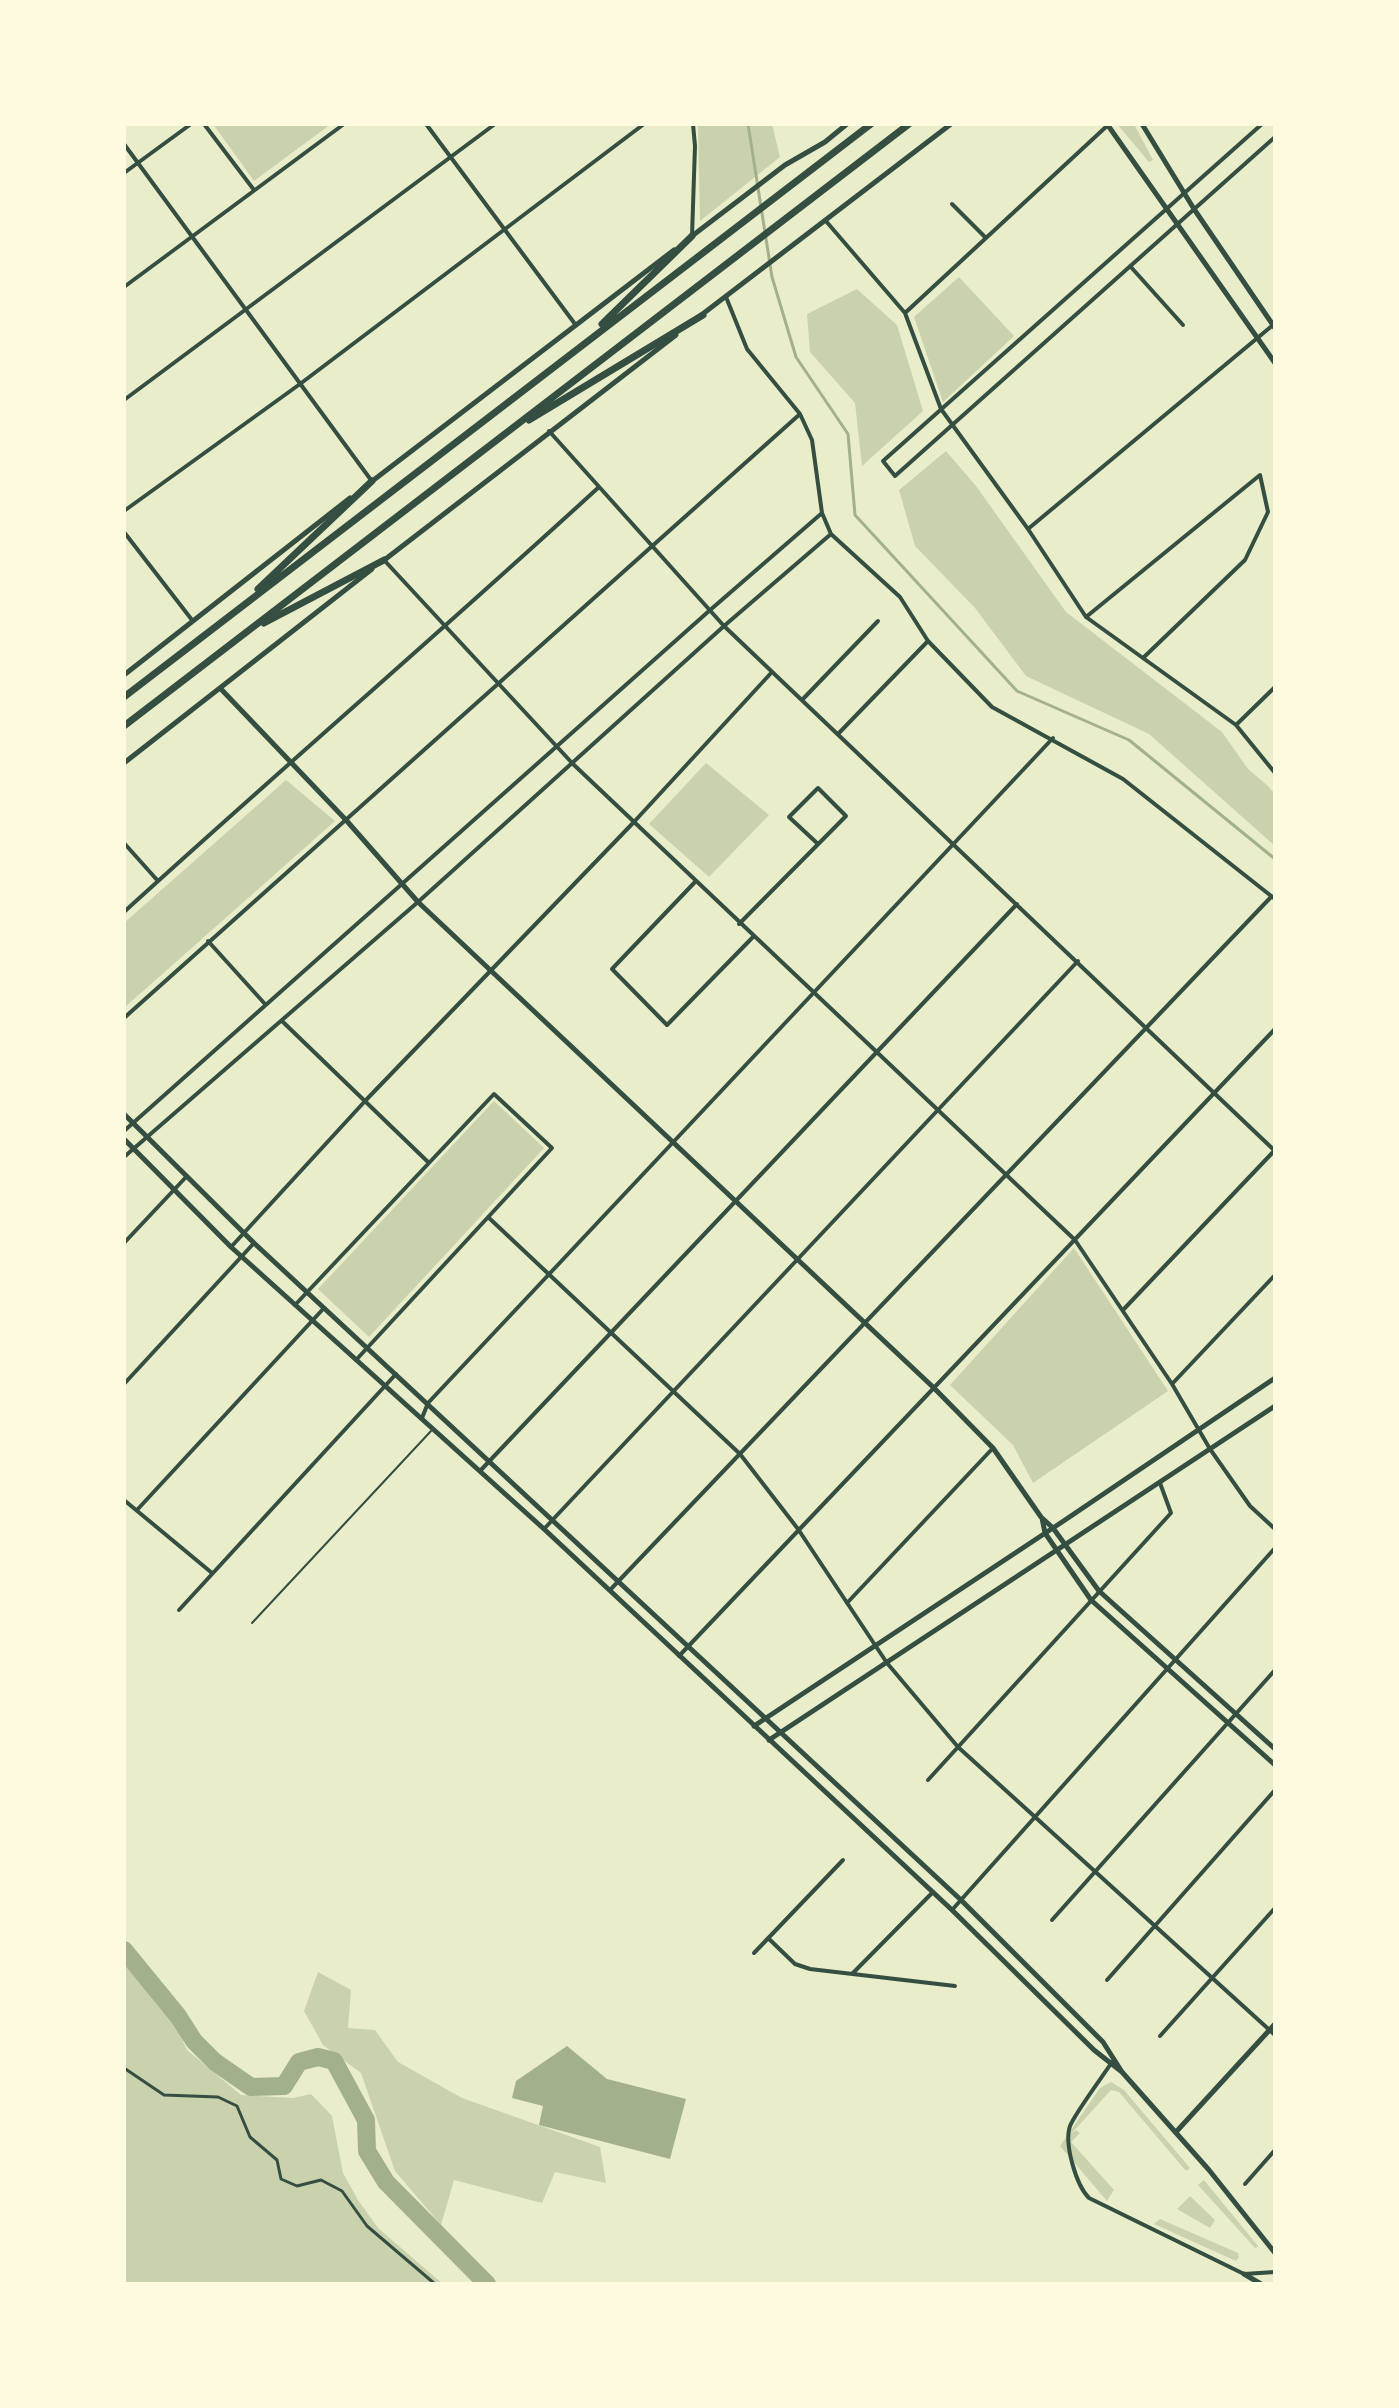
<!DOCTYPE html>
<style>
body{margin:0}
#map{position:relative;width:1399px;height:2408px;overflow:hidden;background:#e9edc9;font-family:Arial,sans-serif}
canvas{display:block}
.frame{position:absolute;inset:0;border:126px solid #fefae0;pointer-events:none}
</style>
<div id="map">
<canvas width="1399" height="2408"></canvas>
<div class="frame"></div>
</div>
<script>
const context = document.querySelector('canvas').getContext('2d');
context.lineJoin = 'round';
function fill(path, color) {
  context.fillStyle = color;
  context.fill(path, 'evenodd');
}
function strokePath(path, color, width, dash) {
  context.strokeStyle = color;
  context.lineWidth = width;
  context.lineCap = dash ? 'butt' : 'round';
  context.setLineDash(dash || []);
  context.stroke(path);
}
fill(new Path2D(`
 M 213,124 L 331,124 L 254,181 Z
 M 698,124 L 772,124 L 780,157 L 700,221 Z
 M 1117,124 L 1134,124 L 1153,160 L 1149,162 Z
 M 959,277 L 1014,336 L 943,402 L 914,317 Z
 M 857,289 L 897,325 L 923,411 L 862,466 L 855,403 L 810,352 L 807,314 Z
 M 946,451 L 976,486 L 1066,612 L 1222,732 L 1248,769 L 1268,786 L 1275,794 L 1275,846 L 1149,734 L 1026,676 L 975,608 L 915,546 L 899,490 Z
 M 706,763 L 769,815 L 709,877 L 649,824 Z
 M 286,780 L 335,821 L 124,1008 L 124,923 Z
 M 494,1101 L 544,1148 L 369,1337 L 318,1289 Z
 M 1074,1248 L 1168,1391 L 1033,1483 L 1013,1445 L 950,1385 Z
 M 124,1964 L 174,2023 L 187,2050 L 241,2095 L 293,2098 L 311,2094 L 332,2116 L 343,2173 L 358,2200 L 378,2228 L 443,2284 L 124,2284 Z
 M 318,1972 L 351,1990 L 348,2028 L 375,2030 L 398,2062 L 462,2098 L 600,2147 L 606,2183 L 555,2172 L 542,2203 L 454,2180 L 441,2225 L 395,2171 L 361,2073 L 323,2045 L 304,2011 Z
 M 1111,2082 L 1124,2090 L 1190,2168 L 1186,2171 L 1119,2092 L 1111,2090 L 1071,2134 L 1076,2130 L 1080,2133 L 1071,2142 L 1114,2190 L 1107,2201 L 1060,2146 L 1100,2088 Z
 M 1204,2180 L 1258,2246 L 1256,2249 L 1198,2185 Z
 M 1190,2196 L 1215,2220 L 1210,2228 L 1177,2209 Z
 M 1160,2219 L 1238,2253 L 1239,2257 L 1236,2261 L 1154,2224 Z`), '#cad2ad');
fill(new Path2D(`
 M 567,2046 L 607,2079 L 686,2099 L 670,2159 L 539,2125 L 543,2106 L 512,2098 L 516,2081 Z`), '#a3b18a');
strokePath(new Path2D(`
 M 748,124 L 772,277 L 796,357 L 848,434 L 855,515 L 1017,691 L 1129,740 L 1275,859`), '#a3b18a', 3);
strokePath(new Path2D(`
 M 124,1950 L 178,2016 L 194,2041 L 215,2062 L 251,2087 L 284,2086 L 299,2062 L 318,2057 L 334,2061 L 366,2120 L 367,2151 L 386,2182 L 487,2284`), '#a3b18a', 18);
strokePath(new Path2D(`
 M 252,1623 L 431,1431`), '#344e41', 2);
strokePath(new Path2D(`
 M 124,2068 L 164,2095 L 218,2097 L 237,2106 L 250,2137 L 277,2160 L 281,2179 L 297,2186 L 321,2180 L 342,2191 L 367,2226 L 435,2284`), '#344e41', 3);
strokePath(new Path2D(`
 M 204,124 L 254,190
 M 426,124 L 575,324
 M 1262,124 L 883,461 L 895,476 L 1275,137
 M 124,144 L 371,480
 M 124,173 L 191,124
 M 952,204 L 986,238
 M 825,220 L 905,313 L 941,409 L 1028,529 L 1086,617 L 1236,725 L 1275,773
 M 692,236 L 695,146 L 693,124
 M 1130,266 L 1183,325
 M 124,287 L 344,124
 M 726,297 L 747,349 L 800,414 L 812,440 L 822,513 L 831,534 L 900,597 L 928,641 L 992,707 L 1123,779 L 1275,899
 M 905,313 L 1108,125
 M 124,400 L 495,124
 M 549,431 L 724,626 L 1275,1151
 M 124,511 L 300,384 L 644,124
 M 1028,529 L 1273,325
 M 124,532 L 192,620
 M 384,560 L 573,764 L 1075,1240 L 1172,1384 L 1210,1449 L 1250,1506 L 1275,1529
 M 1086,617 L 1260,475 L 1268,512 L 1245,560 L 1143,658
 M 802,700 L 878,621
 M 1236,725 L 1275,687
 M 838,734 L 928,641
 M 124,843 L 158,881
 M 695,882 L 612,969 L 667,1025 L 753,937
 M 124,912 C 281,769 443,630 599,487
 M 739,924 L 846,816 L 818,788 L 789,817 L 818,844
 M 208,941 L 265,1004
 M 124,1018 L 800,414
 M 283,1022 L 428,1162
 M 124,1131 L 709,611 L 822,513
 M 124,1157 L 418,902 L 724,626 L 831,534
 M 488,1217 L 740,1454 L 798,1529 L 887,1663 L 958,1747 L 1275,2035
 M 124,1243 L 187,1176
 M 231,1247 L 366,1100 L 633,823 L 772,672
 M 295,1305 L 494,1094 L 552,1148 L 356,1360
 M 1123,1310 L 1275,1150
 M 124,1384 L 254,1243
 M 1172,1384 L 1275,1275
 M 422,1418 L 428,1403 L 1053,738
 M 480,1471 L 1017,904
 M 124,1500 L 212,1573
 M 137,1510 L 324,1308
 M 544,1529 L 1078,961
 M 610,1590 L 1271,897
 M 847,1603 L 993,1448
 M 179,1610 L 396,1374
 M 679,1656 L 1275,1029
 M 928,1780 L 1171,1513 L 1160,1483
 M 952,1910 L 1275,1548
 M 1052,1920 L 1275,1670
 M 768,1938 L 795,1964 L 810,1969 L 955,1986
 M 754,1953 L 843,1860
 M 852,1974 L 932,1893
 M 1107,1980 L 1275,1790
 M 1160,2036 L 1275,1908
 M 1112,2062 C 1103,2076 1075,2113 1070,2126 C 1064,2144 1076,2185 1089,2198 L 1244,2274 L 1275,2272
 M 1245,2184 L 1275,2150`), '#344e41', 4);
strokePath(new Path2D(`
 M 1107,124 L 1275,363
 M 1142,124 L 1194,209 L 1275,328
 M 692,236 L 785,165 L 825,142 L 847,124
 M 700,316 L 951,124
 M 371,482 L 674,250
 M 383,561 L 676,335
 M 124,675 L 350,498
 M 220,688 L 346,820 L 418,902 L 934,1388 L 993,1448 L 1041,1517 L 1053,1528 L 1099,1591 L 1275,1749
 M 124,763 L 372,569
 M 124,1114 L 254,1243 L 961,1900 L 1103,2042 L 1122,2072 L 1209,2170 L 1275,2253
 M 124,1139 L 231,1247 L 544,1529 L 952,1910 L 1094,2050 L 1122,2072
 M 1042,1518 L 1045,1533 L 1091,1600 L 1275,1765
 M 754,1726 L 1065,1520 L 1275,1378
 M 769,1740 L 1275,1406
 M 1176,2132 L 1275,2024
 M 1244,2274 L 1261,2284`), '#344e41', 5);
strokePath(new Path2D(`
 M 602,324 L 692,236
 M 529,420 L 703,315
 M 258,589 L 372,481
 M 264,623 L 384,560
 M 124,697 L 871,124
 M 124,726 L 909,124`), '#344e41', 7);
</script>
